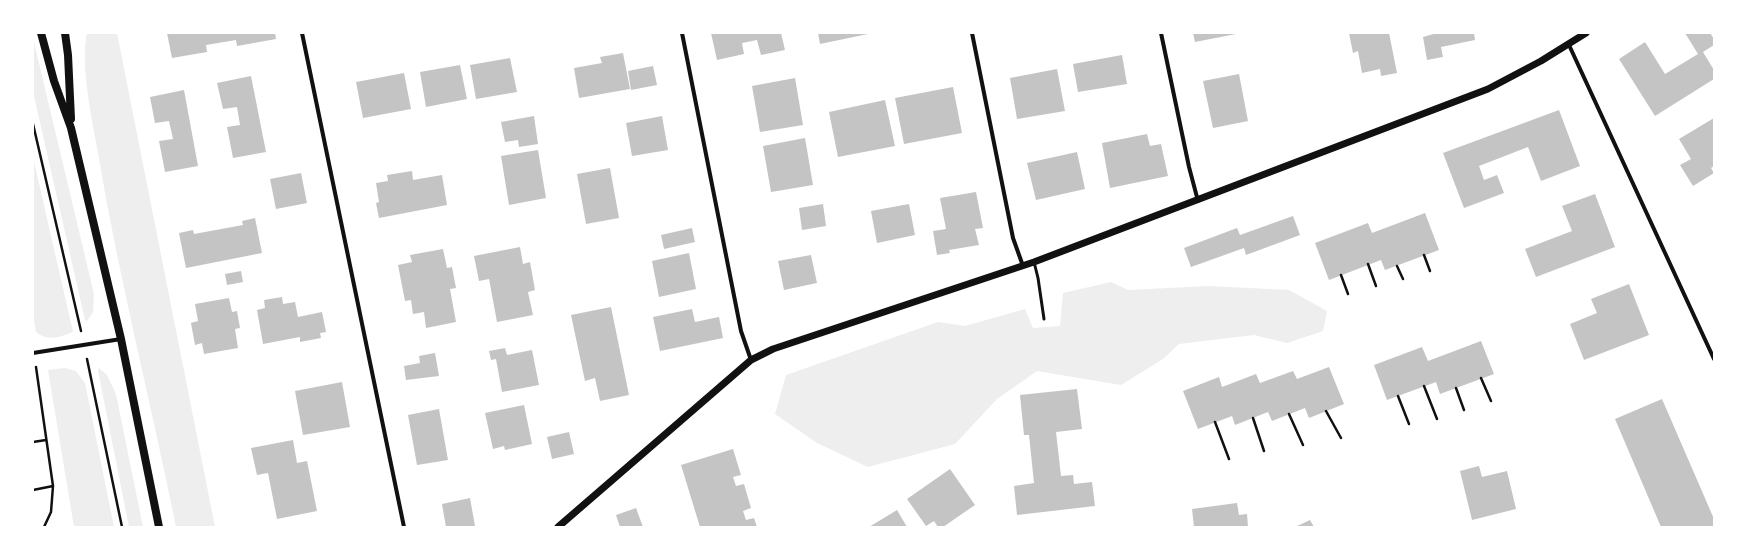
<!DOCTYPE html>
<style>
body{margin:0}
#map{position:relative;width:1747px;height:560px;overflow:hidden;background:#fff;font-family:Ubuntu,sans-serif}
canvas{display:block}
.frame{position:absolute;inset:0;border:34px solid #fff;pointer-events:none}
</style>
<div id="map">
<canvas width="1747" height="560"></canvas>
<div class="frame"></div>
</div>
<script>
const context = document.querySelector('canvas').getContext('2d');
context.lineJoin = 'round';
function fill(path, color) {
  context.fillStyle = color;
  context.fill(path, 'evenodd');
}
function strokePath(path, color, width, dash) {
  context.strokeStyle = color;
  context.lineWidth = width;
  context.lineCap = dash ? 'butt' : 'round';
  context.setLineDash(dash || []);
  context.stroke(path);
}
fill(new Path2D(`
 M 87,33 L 117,33 L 215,527 L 176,527 C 151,402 119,279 98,153 C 92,119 80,66 87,33 Z
 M 33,38 L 94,294 L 93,312 L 87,321 L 85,320 L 33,92 Z
 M 33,157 L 73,332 C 60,337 48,342 36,332 L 33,314 Z
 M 1111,282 L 1128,290 L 1209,286 L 1289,290 L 1327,311 L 1323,331 L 1287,343 L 1254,335 L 1179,344 L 1163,359 L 1121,385 L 1037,371 L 997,399 L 955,444 L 868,467 L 817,443 L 775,414 L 786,375 L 938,322 L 965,326 L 1025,309 L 1033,328 L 1060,326 L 1063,293 Z
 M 65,368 L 76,371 L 85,383 L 114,527 L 74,527 L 48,370 Z
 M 99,368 L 107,375 L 116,394 L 143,527 L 129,527 L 98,371 Z`), '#eee');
fill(new Path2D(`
 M 167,33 L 275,33 L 276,39 L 237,46 L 236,40 L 206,45 L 207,52 L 172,58 Z
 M 711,33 L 781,33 L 785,50 L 761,55 L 757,40 L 742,43 L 744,54 L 717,60 Z
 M 818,33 L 868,33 L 868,34 L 820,44 Z
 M 1193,33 L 1236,33 L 1236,34 L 1195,42 Z
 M 1349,33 L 1389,33 L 1397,73 L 1381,76 L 1380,69 L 1362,73 L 1358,51 L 1353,53 Z
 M 1437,33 L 1474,33 L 1475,40 L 1441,47 L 1443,57 L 1427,60 L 1423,37 Z
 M 1685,33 L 1710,33 L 1714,39 L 1714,45 L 1703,52 L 1714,70 L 1714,79 L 1655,116 L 1619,59 L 1645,42 L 1665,74 L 1698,54 Z
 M 623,53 L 630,89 L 579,98 L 574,68 L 602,63 L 600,57 Z
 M 1122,55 L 1127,84 L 1078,92 L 1073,64 Z
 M 510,58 L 517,92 L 476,99 L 470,65 Z
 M 460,65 L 467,99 L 426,107 L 420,72 Z
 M 653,66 L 657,85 L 631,90 L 628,71 Z
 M 1057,69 L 1065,111 L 1017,119 L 1010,78 Z
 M 404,73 L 411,109 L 363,118 L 356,82 Z
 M 1239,74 L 1248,121 L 1213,128 L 1203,81 Z
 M 251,76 L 266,152 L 233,158 L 227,127 L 240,125 L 237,107 L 223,109 L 217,83 Z
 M 795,78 L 803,125 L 760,132 L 752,86 Z
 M 953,87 L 962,133 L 904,144 L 895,98 Z
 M 184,90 L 198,166 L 165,172 L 159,141 L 173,139 L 169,121 L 155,123 L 150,97 Z
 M 885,100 L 895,146 L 838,157 L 829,112 Z
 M 1559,110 L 1580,166 L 1541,181 L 1528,147 L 1479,166 L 1484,180 L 1497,175 L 1504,193 L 1464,208 L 1443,153 Z
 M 534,116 L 538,144 L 519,147 L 518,140 L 505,142 L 501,122 Z
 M 662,116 L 668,150 L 632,156 L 626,123 Z
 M 1714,118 L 1714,166 L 1711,168 L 1714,173 L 1693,186 L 1680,165 L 1691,159 L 1679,139 Z
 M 1147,134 L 1150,146 L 1161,144 L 1168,176 L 1110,188 L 1102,143 Z
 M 805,138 L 813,185 L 771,192 L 763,146 Z
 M 538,150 L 546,198 L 509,205 L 501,156 Z
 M 1077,152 L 1085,189 L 1036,200 L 1027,163 Z
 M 610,168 L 619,218 L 586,224 L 577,174 Z
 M 412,171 L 413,180 L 442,175 L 447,205 L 379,218 L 376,203 L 379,202 L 376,183 L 388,181 L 387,175 Z
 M 301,173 L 307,203 L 276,209 L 270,179 Z
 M 976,192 L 983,228 L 975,229 L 979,245 L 949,250 L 950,253 L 937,255 L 933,231 L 946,229 L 940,198 Z
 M 1595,194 L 1615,247 L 1536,277 L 1525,249 L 1572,231 L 1562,206 Z
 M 823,204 L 826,226 L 802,230 L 799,208 Z
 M 909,204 L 915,235 L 877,243 L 871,211 Z
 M 1425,213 L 1439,250 L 1385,270 L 1381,260 L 1329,280 L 1315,243 L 1368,223 L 1372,233 Z
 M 1293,216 L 1300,235 L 1246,255 L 1244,248 L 1191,267 L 1184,248 L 1237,228 L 1240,235 Z
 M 255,218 L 262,253 L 186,268 L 179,233 L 193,230 L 194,234 L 243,225 L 242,221 Z
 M 692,228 L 695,242 L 664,249 L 661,235 Z
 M 520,247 L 523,264 L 530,262 L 535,290 L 528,292 L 533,315 L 497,322 L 489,279 L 479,281 L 474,256 Z
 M 443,249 L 447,268 L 452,267 L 456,288 L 450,289 L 456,322 L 426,328 L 424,312 L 413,314 L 411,300 L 405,301 L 398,265 L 412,262 L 410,255 Z
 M 689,253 L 696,289 L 659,297 L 652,261 Z
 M 811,255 L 817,283 L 784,290 L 778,261 Z
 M 241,271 L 243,282 L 227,285 L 225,274 Z
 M 1629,284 L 1649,335 L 1584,360 L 1570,324 L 1597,313 L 1591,299 Z
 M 282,297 L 283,304 L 295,302 L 298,317 L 322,312 L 326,332 L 320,333 L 321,338 L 300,342 L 300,337 L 263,344 L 257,310 L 265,308 L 264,300 Z
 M 229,298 L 232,312 L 237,311 L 240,328 L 235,329 L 238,348 L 204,354 L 202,343 L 195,345 L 191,323 L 198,321 L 195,304 Z
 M 611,307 L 629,395 L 600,401 L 595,378 L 585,381 L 571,315 Z
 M 692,309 L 695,322 L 719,317 L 723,338 L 660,351 L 653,317 Z
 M 1481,341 L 1494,374 L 1440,394 L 1436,382 L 1387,400 L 1374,365 L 1422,347 L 1428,361 Z
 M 505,348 L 507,355 L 532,350 L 539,385 L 502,392 L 496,359 L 491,360 L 489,351 Z
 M 435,353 L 439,376 L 406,380 L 404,366 L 420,363 L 419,356 Z
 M 1329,367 L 1344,404 L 1309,418 L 1305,408 L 1272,421 L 1268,412 L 1235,425 L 1232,416 L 1198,429 L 1183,391 L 1219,377 L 1222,387 L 1256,374 L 1260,383 L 1293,371 L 1297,379 Z
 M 342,382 L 350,427 L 303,435 L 295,391 Z
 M 1077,389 L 1082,429 L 1056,432 L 1061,476 L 1073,475 L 1074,484 L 1092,482 L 1095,506 L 1017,515 L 1014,486 L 1034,483 L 1029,435 L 1024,435 L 1020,395 Z
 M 1662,399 L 1714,519 L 1714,527 L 1661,527 L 1615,419 Z
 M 524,405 L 532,444 L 505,450 L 504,446 L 493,449 L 485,413 Z
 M 439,409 L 448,460 L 417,465 L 408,415 Z
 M 569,432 L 574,454 L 552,459 L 547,437 Z
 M 293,440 L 297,463 L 307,461 L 317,511 L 277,519 L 268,473 L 257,475 L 251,448 Z
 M 733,449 L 741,475 L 733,477 L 736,486 L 744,484 L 751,508 L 743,511 L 746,520 L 754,518 L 757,527 L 700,527 L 681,465 Z
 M 1479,466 L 1482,477 L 1507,471 L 1516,509 L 1472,520 L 1460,471 Z
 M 950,469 L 975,505 L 943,527 L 938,527 L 934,521 L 926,526 L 907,499 Z
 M 470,498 L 475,526 L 446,527 L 442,504 Z
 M 1237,503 L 1239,515 L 1247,514 L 1248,527 L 1194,527 L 1192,509 Z
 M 636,508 L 643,527 L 620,527 L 616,515 Z
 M 897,510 L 907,527 L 869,527 Z
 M 1310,520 L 1314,527 L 1295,527 Z`), '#c4c4c4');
strokePath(new Path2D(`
 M 33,124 L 81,331
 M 1424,255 L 1430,271
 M 1368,264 L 1376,286
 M 1397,266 L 1403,279
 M 1341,275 L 1348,294
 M 87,359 L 122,527
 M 36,367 L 53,486 L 51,512 L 44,527
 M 1481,378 L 1491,401
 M 1424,386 L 1437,419
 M 1456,388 L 1464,410
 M 1398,396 L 1409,424
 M 1326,411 L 1341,438
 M 1289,414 L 1303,445
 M 1253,418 L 1264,451
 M 1215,422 L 1229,459
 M 33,442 L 46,440
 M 33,490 L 53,486`), '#111', 2.5);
strokePath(new Path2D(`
 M 1034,262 L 1038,278 L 1044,319`), '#111', 3);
strokePath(new Path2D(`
 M 302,33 L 404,527
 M 682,33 L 741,331 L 751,360
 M 972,33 L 1013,238 L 1023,266
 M 1161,33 L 1189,167 L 1198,201
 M 1569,45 L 1714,359
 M 33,353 L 121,339`), '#111', 4);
strokePath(new Path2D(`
 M 558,527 L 751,360 L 773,349 L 1034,262 L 1488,89 L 1541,61 L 1586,33`), '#111', 7);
strokePath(new Path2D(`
 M 41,33 L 54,81 L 71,128 L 121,339 L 159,527
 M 65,33 L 68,55 L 71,119`), '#111', 8);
</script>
